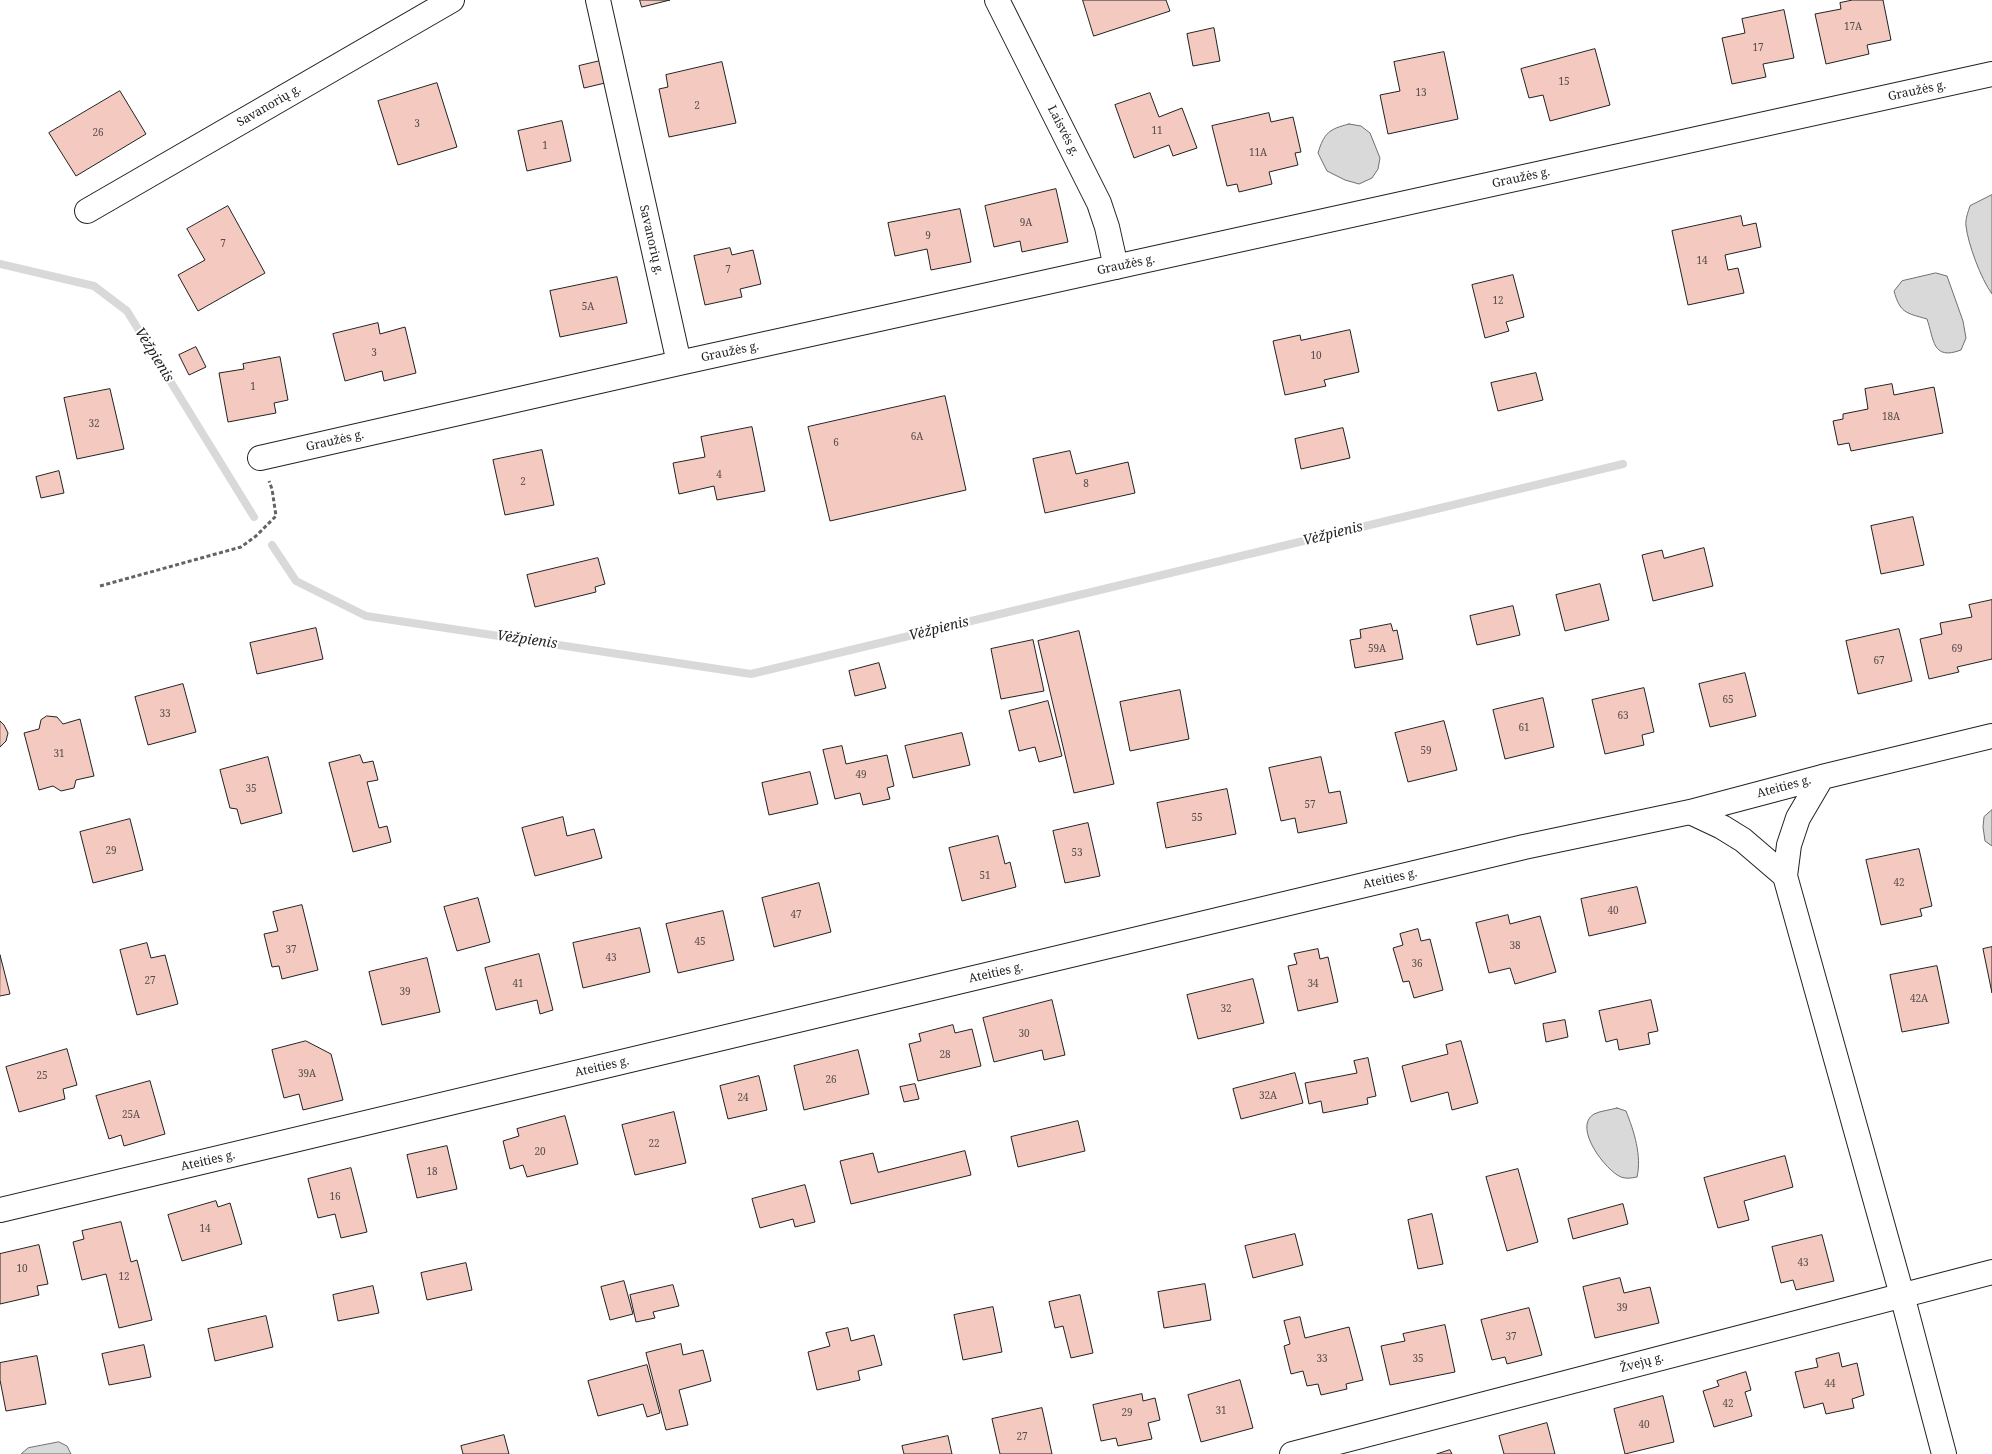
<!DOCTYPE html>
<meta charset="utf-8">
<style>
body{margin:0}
canvas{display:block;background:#fff}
</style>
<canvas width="1992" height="1454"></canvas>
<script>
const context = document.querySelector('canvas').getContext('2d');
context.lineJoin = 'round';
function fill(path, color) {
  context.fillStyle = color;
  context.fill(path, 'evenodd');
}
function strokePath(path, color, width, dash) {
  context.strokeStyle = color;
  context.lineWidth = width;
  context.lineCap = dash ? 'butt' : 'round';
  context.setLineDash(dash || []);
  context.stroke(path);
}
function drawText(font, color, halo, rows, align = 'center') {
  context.font = font + ' "Noto Serif",serif';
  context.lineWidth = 4;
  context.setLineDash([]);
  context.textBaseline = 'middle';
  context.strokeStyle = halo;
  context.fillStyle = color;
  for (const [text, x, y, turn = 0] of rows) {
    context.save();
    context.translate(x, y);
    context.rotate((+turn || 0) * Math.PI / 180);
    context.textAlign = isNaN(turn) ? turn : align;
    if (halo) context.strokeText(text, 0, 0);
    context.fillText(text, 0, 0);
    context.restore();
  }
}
const water = new Path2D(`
 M 1349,124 L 1361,126 L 1370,133 L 1380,158 L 1378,169 L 1372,178 L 1359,184 L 1345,180 L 1327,171 L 1318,153 C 1324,133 1329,129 1349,124 Z
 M 1992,195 L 1992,294 C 1981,279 1968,244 1966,226 C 1965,220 1968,212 1970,206 Z
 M 1936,273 L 1947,276 L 1963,321 L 1966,338 L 1961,350 C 1932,361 1934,339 1927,319 C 1906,313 1900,313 1894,291 L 1902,281 Z
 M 1992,810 L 1992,846 L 1985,841 L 1983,827 L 1984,817 Z
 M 1617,1108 L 1626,1111 C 1634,1131 1642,1156 1637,1177 C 1632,1178 1626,1179 1621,1177 C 1606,1171 1572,1127 1594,1114 C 1600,1111 1610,1110 1617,1108 Z
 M 59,1442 L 67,1446 L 71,1454 L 21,1454 L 28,1448 Z`);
fill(water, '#d9d9d9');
strokePath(water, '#6f6f6f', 1);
strokePath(new Path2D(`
 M 0,264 L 94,286 L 127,311 L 254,517
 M 272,545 L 296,581 L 366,616 L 751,674 L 1623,464`), '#d9d9d9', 8);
const building = new Path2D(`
 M 640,0 L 670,0 L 642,7 Z
 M 1083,0 L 1166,0 L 1170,11 L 1094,36 Z
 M 1853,0 L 1883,0 L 1891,40 L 1867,45 L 1869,54 L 1826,64 L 1815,14 L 1841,9 L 1840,3 Z
 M 1784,10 L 1794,58 L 1763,64 L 1766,77 L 1732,84 L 1722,38 L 1745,33 L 1742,19 Z
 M 1214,28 L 1220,61 L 1193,66 L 1187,34 Z
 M 1595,49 L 1610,105 L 1550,121 L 1543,95 L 1529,98 L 1521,69 Z
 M 1444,52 L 1458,119 L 1388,134 L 1380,95 L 1400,91 L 1394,62 Z
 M 600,61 L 605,83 L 584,88 L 579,66 Z
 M 722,62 L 736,123 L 669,137 L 659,89 L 668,87 L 666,75 Z
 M 437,83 L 457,147 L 398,165 L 378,101 Z
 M 120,91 L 146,134 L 76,176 L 49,133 Z
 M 1150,93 L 1159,117 L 1182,108 L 1197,148 L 1173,156 L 1169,145 L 1134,158 L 1115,105 Z
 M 1269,113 L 1271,122 L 1293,117 L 1301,152 L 1295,153 L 1298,165 L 1269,172 L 1272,184 L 1239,192 L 1237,184 L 1227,186 L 1212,126 Z
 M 562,121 L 571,161 L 527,171 L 518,131 Z
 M 1056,189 L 1068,242 L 1022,252 L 1020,241 L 994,247 L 985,206 Z
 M 228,206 L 265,273 L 198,311 L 178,275 L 205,260 L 187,229 Z
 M 960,209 L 971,262 L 931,270 L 927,249 L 895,256 L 888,223 Z
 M 1741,216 L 1743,226 L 1756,223 L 1761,247 L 1725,255 L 1728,270 L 1738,268 L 1744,293 L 1688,305 L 1672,231 Z
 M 730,248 L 732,255 L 753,250 L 761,284 L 740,289 L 742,297 L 705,305 L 694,256 Z
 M 1513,275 L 1524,317 L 1506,322 L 1509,331 L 1485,338 L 1472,285 Z
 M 617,277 L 627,323 L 560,337 L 550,291 Z
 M 378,323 L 380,334 L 405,327 L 416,373 L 384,381 L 382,371 L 345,381 L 333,334 Z
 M 1350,330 L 1359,372 L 1324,380 L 1326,386 L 1285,395 L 1273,341 L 1300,335 L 1301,340 Z
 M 196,347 L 206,367 L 189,375 L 179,355 Z
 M 280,357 L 288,400 L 274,403 L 276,413 L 228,422 L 219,373 L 244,369 L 243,364 Z
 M 1536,373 L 1543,400 L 1498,411 L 1491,383 Z
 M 1892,384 L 1894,395 L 1934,387 L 1943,433 L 1851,451 L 1849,443 L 1838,445 L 1833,421 L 1843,419 L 1843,414 L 1868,409 L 1865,389 Z
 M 110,389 L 124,449 L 77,459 L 64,398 Z
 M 945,396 L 966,490 L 830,521 L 808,427 Z
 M 752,427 L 765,491 L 717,500 L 714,486 L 679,494 L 673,463 L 705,457 L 701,437 Z
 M 1343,428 L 1350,458 L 1301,469 L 1295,439 Z
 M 542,450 L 554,505 L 505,515 L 493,460 Z
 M 1070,451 L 1076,474 L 1128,462 L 1135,493 L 1045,513 L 1033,459 Z
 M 59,471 L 64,493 L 41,498 L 36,477 Z
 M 1913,517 L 1924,565 L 1881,574 L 1871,526 Z
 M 1704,548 L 1713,586 L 1653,601 L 1642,555 L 1662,550 L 1664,558 Z
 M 598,558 L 605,584 L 595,587 L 596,592 L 535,607 L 527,575 Z
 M 1600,584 L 1609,620 L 1565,631 L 1556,595 Z
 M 1992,600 L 1992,659 L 1957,667 L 1959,672 L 1929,679 L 1920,639 L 1942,634 L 1940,623 L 1972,617 L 1969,605 Z
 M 1513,606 L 1520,635 L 1477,645 L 1470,616 Z
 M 1391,624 L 1393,631 L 1397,630 L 1403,659 L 1355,668 L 1350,640 L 1361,638 L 1360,630 Z
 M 316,628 L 323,659 L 257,674 L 250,643 Z
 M 1899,629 L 1912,681 L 1858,694 L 1846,641 Z
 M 1079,631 L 1114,784 L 1074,793 L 1038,641 Z
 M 1033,640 L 1044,691 L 1001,699 L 991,649 Z
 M 879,663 L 886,688 L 855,696 L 849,671 Z
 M 1745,673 L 1756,716 L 1710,727 L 1699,684 Z
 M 183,684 L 196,732 L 148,745 L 135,697 Z
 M 1644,688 L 1654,732 L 1642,735 L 1644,745 L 1605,754 L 1592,700 Z
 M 1180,690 L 1189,739 L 1130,751 L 1120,702 Z
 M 1543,698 L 1554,747 L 1505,759 L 1493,710 Z
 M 1048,701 L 1062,756 L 1039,762 L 1035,747 L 1019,751 L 1009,711 Z
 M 47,716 L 57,717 L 63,724 L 80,719 L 94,776 L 76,780 L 74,788 L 61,791 L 53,786 L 39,790 L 24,733 L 39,729 L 41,720 Z
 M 0,721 L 4,725 L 8,733 L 6,741 L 0,747 Z
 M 1444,721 L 1457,770 L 1408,782 L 1395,733 Z
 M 962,733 L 970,765 L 913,778 L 905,746 Z
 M 842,746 L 846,764 L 887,755 L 894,786 L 887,788 L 890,799 L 863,805 L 860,793 L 835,799 L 823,750 Z
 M 360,755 L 363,763 L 373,761 L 378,780 L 367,782 L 379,828 L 387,826 L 391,842 L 353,852 L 329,763 Z
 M 268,757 L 282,813 L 241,824 L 237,809 L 230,808 L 220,770 Z
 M 1321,757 L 1329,793 L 1340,791 L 1347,823 L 1298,833 L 1295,818 L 1281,821 L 1269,768 Z
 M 810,772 L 818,804 L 769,815 L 762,783 Z
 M 1227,789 L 1236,834 L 1166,848 L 1157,803 Z
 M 563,817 L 567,836 L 594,829 L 602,858 L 535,876 L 522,828 Z
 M 130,819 L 143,870 L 93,883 L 80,832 Z
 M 1088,823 L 1100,876 L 1065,883 L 1053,831 Z
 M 998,836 L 1005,864 L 1010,862 L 1016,887 L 962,901 L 949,848 Z
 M 1919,849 L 1932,906 L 1920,909 L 1922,916 L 1881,925 L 1866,860 Z
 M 819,883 L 831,932 L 774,947 L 762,898 Z
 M 1637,887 L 1646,923 L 1589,936 L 1581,899 Z
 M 478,898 L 490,942 L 457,951 L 444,907 Z
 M 302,905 L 318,970 L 282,979 L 279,966 L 272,967 L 264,934 L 278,931 L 273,912 Z
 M 723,911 L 734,960 L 678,973 L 666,924 Z
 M 1508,915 L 1510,924 L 1540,916 L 1556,972 L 1515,984 L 1510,968 L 1489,973 L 1476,923 Z
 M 640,928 L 650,972 L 583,988 L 573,943 Z
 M 1418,929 L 1421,941 L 1430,939 L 1443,990 L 1414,998 L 1409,981 L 1403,982 L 1393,948 L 1403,945 L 1400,934 Z
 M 147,943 L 151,958 L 165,955 L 178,1004 L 137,1015 L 120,950 Z
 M 1992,947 L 1992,993 L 1983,949 Z
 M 1318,949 L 1320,959 L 1328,957 L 1338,1002 L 1298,1011 L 1288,966 L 1297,964 L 1294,954 Z
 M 539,954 L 553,1010 L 540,1014 L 537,1000 L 496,1010 L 485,968 Z
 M 0,955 L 10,994 L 0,996 Z
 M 427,958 L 440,1012 L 382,1025 L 369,972 Z
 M 1937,966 L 1949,1023 L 1902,1032 L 1890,975 Z
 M 1253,979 L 1264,1023 L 1198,1039 L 1187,995 Z
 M 1052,1000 L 1065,1055 L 1044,1060 L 1042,1050 L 994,1062 L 983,1018 Z
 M 1651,1000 L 1658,1031 L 1648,1033 L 1650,1044 L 1619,1050 L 1617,1039 L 1606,1042 L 1599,1011 Z
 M 1565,1020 L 1568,1037 L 1546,1042 L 1543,1024 Z
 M 953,1025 L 955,1033 L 972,1029 L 981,1066 L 918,1081 L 909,1044 L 921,1041 L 919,1034 Z
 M 306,1041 L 331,1054 L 343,1100 L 303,1110 L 299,1094 L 284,1098 L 272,1050 Z
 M 1461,1041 L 1478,1103 L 1452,1110 L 1448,1092 L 1411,1102 L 1402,1066 L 1448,1054 L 1446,1045 Z
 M 67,1049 L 77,1085 L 63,1089 L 65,1099 L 19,1112 L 6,1067 Z
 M 858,1050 L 869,1094 L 804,1110 L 794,1066 Z
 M 1368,1058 L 1376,1096 L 1367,1098 L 1368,1104 L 1323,1113 L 1321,1101 L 1309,1104 L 1305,1083 L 1357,1073 L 1354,1061 Z
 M 1295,1073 L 1303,1103 L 1241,1119 L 1233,1089 Z
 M 759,1076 L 767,1110 L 728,1119 L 720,1086 Z
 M 150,1081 L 165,1134 L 124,1146 L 121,1135 L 109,1139 L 96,1096 Z
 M 915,1084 L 919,1099 L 904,1102 L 900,1087 Z
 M 674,1112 L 686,1163 L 635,1175 L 622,1125 Z
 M 565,1116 L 578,1164 L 527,1177 L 523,1165 L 510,1169 L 503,1141 L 519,1136 L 517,1129 Z
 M 1078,1121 L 1085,1151 L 1018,1167 L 1011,1137 Z
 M 447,1146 L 457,1189 L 417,1198 L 407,1155 Z
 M 965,1151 L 971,1175 L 851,1204 L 840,1161 L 873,1153 L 878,1172 Z
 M 1785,1156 L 1793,1187 L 1744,1201 L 1749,1220 L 1718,1228 L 1704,1178 Z
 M 351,1168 L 367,1232 L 341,1238 L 335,1214 L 318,1218 L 308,1179 Z
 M 1518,1169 L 1538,1242 L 1507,1251 L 1486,1177 Z
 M 805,1185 L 815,1222 L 795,1227 L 793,1219 L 760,1228 L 752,1199 Z
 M 216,1201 L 218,1207 L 230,1203 L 242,1244 L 182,1261 L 168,1215 Z
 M 1623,1204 L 1628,1224 L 1573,1239 L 1568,1219 Z
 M 1432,1214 L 1443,1264 L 1418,1269 L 1408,1220 Z
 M 121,1222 L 131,1262 L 137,1260 L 152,1320 L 119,1328 L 106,1274 L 82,1280 L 73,1242 L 84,1239 L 82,1231 Z
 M 1295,1234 L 1303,1265 L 1253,1278 L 1245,1246 Z
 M 1822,1235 L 1834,1281 L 1796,1290 L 1793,1280 L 1781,1283 L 1772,1247 Z
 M 39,1245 L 48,1284 L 37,1286 L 39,1295 L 0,1304 L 0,1254 Z
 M 466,1263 L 472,1290 L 427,1300 L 421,1273 Z
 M 1620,1278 L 1624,1293 L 1650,1287 L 1659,1323 L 1595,1338 L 1583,1287 Z
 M 624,1281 L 633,1314 L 610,1320 L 601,1287 Z
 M 1205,1284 L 1211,1320 L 1164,1328 L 1158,1292 Z
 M 673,1285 L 679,1306 L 653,1312 L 655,1318 L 636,1322 L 630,1295 Z
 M 373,1286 L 379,1313 L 338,1321 L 333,1295 Z
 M 1080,1295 L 1093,1353 L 1071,1358 L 1063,1326 L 1055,1328 L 1049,1302 Z
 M 993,1307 L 1002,1352 L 963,1360 L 954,1315 Z
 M 1529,1308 L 1542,1355 L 1507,1364 L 1505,1357 L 1492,1360 L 1481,1320 Z
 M 266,1316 L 273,1347 L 215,1361 L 208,1329 Z
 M 1300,1317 L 1305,1338 L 1349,1327 L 1363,1380 L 1346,1384 L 1347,1389 L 1321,1395 L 1318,1384 L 1307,1386 L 1303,1371 L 1291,1374 L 1284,1346 L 1290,1344 L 1284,1321 Z
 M 1445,1325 L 1455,1372 L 1390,1385 L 1381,1346 L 1405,1341 L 1403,1334 Z
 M 848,1328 L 851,1341 L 874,1335 L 882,1365 L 858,1371 L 860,1380 L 817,1390 L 808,1352 L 830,1346 L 826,1333 Z
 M 681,1344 L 683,1355 L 703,1350 L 711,1381 L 679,1390 L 688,1425 L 666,1430 L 646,1353 Z
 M 144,1345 L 151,1377 L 109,1385 L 102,1354 Z
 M 1839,1353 L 1842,1367 L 1857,1363 L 1864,1395 L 1852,1399 L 1854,1408 L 1826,1414 L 1823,1403 L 1804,1408 L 1795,1372 L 1818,1367 L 1816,1359 Z
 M 37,1356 L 46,1404 L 6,1411 L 0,1380 L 0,1363 Z
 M 647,1365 L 660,1413 L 647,1417 L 643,1404 L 598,1416 L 588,1381 Z
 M 1746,1372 L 1751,1390 L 1745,1392 L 1752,1416 L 1714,1427 L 1703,1391 L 1719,1386 L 1717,1381 Z
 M 1240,1380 L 1253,1428 L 1201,1442 L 1188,1395 Z
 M 1142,1394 L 1143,1401 L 1155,1398 L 1160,1420 L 1148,1423 L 1152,1439 L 1118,1446 L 1116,1438 L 1101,1441 L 1093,1405 Z
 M 1663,1396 L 1674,1442 L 1625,1454 L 1614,1409 Z
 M 1042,1408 L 1052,1454 L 1000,1454 L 992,1419 Z
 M 1547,1423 L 1555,1454 L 1504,1454 L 1499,1436 Z
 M 504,1435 L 509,1454 L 463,1454 L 461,1446 Z
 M 948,1436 L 952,1454 L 904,1454 L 902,1446 Z
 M 1450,1450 L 1452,1454 L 1437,1454 Z`);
fill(building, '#f3c9c0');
strokePath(building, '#222', 1);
const street = new Path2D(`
 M 598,0 L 679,363
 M 997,0 L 1099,203 L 1107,227 L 1116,267
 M 87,211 L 452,0
 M 260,458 L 679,363 L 1992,74
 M 1822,777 L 1798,818 L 1789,845 L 1785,876 L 1902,1295 L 1944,1454
 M 1690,812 L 1722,827 L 1743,840 L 1785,876
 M 0,1210 L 1524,847 L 1690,812 L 1822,777 L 1992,736
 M 1292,1454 L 1992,1272`);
strokePath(street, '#222', 26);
strokePath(new Path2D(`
 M 100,586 L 241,547 L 256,536 L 276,516 L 272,489 L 269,481`), '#646464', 3, [4, 2.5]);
strokePath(street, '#fff', 24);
drawText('10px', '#564c4a', null, [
 ["17A",1853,27],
 ["17",1758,48],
 ["15",1564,82],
 ["13",1421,93],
 ["2",697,106],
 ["3",417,124],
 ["11",1157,131],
 ["26",98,133],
 ["1",545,146],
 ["11A",1258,153],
 ["9A",1026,223],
 ["9",928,236],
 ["7",223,244],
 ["14",1702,261],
 ["7",728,270],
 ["12",1498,301],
 ["5A",588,307],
 ["3",374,353],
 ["10",1316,356],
 ["1",253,387],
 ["18A",1891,417],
 ["32",94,424],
 ["6A",917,437],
 ["6",836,443],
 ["4",719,475],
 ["2",523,482],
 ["8",1086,484],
 ["59A",1377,649],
 ["69",1957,649],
 ["67",1879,661],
 ["65",1728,700],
 ["33",165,714],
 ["63",1623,716],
 ["61",1524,728],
 ["59",1426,751],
 ["31",59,754],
 ["49",861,775],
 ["35",251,789],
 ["57",1310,805],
 ["55",1197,818],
 ["29",111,851],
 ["53",1077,853],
 ["51",985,876],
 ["42",1899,883],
 ["40",1613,911],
 ["47",796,915],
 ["45",700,942],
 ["38",1515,946],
 ["37",291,950],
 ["43",611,958],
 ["36",1417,964],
 ["27",150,981],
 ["41",518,984],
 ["34",1313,984],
 ["39",405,992],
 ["42A",1919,999],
 ["32",1226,1009],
 ["30",1024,1034],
 ["28",945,1055],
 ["39A",307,1074],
 ["25",42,1076],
 ["26",831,1080],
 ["32A",1268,1096],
 ["24",743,1098],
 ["25A",131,1115],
 ["22",654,1144],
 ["20",540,1152],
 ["18",432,1172],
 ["16",335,1197],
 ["14",205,1229],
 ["43",1803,1263],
 ["10",22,1269],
 ["12",124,1277],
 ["39",1622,1308],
 ["37",1511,1337],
 ["33",1322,1359],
 ["35",1418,1359],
 ["44",1830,1384],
 ["42",1728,1404],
 ["31",1221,1411],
 ["29",1127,1413],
 ["40",1644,1425],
 ["27",1022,1437]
]);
drawText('12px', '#222', '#fff', [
 ["Graužės g.",1917,91,-12],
 ["Savanorių g.",269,106,-30],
 ["Laisvės g.",1063,131,63],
 ["Graužės g.",1521,178,-12],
 ["Savanorių g.",651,240,77],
 ["Graužės g.",1126,265,-12],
 ["Graužės g.",730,352,-12],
 ["Graužės g.",335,441,-13],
 ["Ateities g.",1784,787,-15],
 ["Ateities g.",1390,879,-13],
 ["Ateities g.",996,973,-13],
 ["Ateities g.",602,1067,-13],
 ["Ateities g.",208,1161,-13],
 ["Žvejų g.",1642,1363,-15]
]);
drawText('italic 14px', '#222', '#fff', [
 ["Vėžpienis",154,355,58],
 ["Vėžpienis",1333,534,-14],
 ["Vėžpienis",939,629,-14],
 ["Vėžpienis",527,640,8]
]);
</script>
